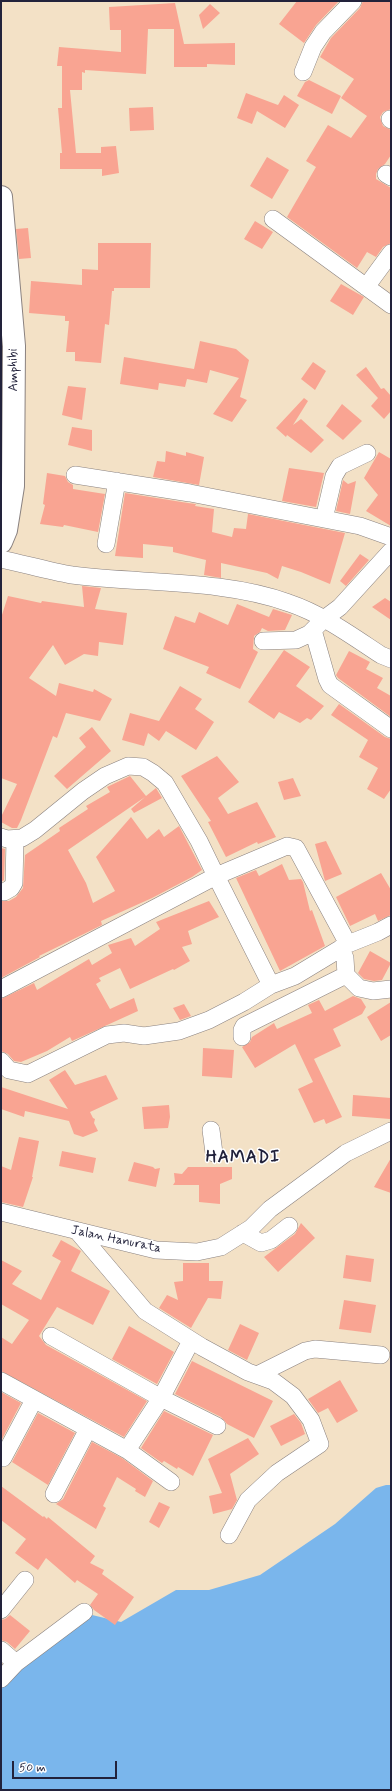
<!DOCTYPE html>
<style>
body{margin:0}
#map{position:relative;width:392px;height:1791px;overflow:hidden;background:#f3e1c6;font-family:Mynerve,sans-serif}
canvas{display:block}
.frame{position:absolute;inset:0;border:2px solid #22223b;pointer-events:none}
.scale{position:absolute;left:12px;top:1761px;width:105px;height:18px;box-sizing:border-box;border:2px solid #22223b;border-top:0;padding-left:5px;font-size:12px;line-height:14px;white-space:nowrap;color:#22223b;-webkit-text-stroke:3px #fff;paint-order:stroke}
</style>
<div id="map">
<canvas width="392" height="1791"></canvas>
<div class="frame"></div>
<div class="scale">50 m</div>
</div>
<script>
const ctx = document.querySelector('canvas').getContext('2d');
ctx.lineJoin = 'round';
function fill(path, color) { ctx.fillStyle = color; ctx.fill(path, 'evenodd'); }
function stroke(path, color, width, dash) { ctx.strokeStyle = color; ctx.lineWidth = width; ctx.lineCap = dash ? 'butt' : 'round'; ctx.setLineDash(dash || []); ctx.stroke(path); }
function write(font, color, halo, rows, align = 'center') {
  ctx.font = font + ' Mynerve,sans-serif'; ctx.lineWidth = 3; ctx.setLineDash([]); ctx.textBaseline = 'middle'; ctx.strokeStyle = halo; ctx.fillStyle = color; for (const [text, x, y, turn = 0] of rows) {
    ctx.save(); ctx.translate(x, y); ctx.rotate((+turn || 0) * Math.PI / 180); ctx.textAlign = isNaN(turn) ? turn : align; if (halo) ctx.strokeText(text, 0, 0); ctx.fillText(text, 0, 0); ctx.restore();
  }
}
fill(new Path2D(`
 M386,1485H391V1790H1V1673L88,1614L121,1622L176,1590H209L260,1575L335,1524L376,1488Z`), '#7ab6ec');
fill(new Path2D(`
 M297,1H339L316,25L304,43L279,24Z
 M363,1H391V109L383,112L380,117L383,126L391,130V155L385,164L378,169L376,174V179L391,188V243L383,247L376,257L367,252L357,268L287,217L316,167L306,161L328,125L351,138L367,116L341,98L354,79L320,57L331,38L360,8Z
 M175,3L184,44L235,43V65L207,64V67H174V29H148L146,74L85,70V73L82,72V90H70L76,153H101V147L116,146L119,173L102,176V169H60V153H62L58,108H62V66H57L59,47L121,52V30H110L109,7Z
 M210,4L220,13L203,29L199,15Z
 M309,80L341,96L332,114L297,96L305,82Z
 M246,93L278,105L284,95L299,105L285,128L257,111L252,124L237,118Z
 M153,107L154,130L130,131L129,108Z
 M267,157L289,170L272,199L250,186Z
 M255,221L273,232L262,249L244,239Z
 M28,228L31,258L19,259L16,229Z
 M98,243H151L150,288H114V291H112L109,325L105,324L101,363L75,361V352H66L69,321H65V316L29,313L31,281L82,285V269L98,270Z
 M341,284L364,297L353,315L330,301Z
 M200,341L236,349L249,360L240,397L247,400L232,422L213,414L239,378L210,370L207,383L187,379L185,387L159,383L158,390L120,384L124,357L194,369Z
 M313,362L326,371L315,390L301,379Z
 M366,367L381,389L384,388L391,396V411L384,419L371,406L378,398L356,375Z
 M68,386L86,388L82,420L62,415Z
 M304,398L308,401L293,425L301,419L324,440L311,453L287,435L286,437L276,428Z
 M342,404L362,421L343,440L326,426Z
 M72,427L92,430V451L68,445Z
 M166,451L186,456V452L204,457L199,485L153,477L157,461L165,462Z
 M379,452L391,459V526L366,511L378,495L364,478Z
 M289,468L324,473L316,507L282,501Z
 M47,473L65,476L68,482L73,485V489L105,494L98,532L64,525L63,527L40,524L45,505L43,504Z
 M343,480L348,484L356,481L350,514L336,511Z
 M125,493L188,503L196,504L195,506L214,509L212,532L232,537L234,528L246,529L248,514L345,533L330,584L301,572L282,566L278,579L267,573L221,563V578L204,575L206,560L173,552V547L143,544V558L115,556Z
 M360,554L369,560L346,586L340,581Z
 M82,586L101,588L95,609L127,613L123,645L99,642L98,656L84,654L65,665L53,645L29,678L56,696L59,683L93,692L94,689L112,699L100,721L66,713L57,738L53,736L21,820L17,828H12L1,822V817L17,784L1,778V618L8,596L41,603L42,601L84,607Z
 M385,598L391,602V620L372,607Z
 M237,604L269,617L273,609L292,615L285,630L268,631L262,628L260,632L254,636L253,649L258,652L240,689L206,673L209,667L163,649L175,616L195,623L199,612L228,625Z
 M284,650L310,667L296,686L324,706L311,720L307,718L300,723L279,712L274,719L248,702Z
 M349,651L370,662L366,669L383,678L377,688L391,696V717L338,678L336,675Z
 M180,686L202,699L195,709L214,722L196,750L166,731L159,741L148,733L144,746L122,740L130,713L159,721Z
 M339,704L385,737L391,739V789L384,799L367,789L378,768L359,757L368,740L331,715Z
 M92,727L111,751L67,789L54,776L86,747L79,738Z
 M217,756L239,782L218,798L228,814L257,802L276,837L258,844L257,842L226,857L208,822L211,821L181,776Z
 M130,776L146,796L156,788L162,798L134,813L131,809L145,797L68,850L86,883L93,903L115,891L96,857L131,817L147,839L159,829L164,837L179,826L202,870L192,877L152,898L101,921L102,925L39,956L40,957L1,978V901H9L16,897L23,888L25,855L60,831L59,828L88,809L86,806L110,792L107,787Z
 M293,778L301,796L284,800L278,782Z
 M326,841L342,874L325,881L315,844Z
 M1,848L5,849L4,880L1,882Z
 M282,864L289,880L301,879L303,882L310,911L312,910L325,946L280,971L236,878L256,870L259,876Z
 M381,873L391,890V915L378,921L375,914L350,926L336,897Z
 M209,901L219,917L188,931L192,944L182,947L190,961L174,970L173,969L130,989L120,968L99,978L101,981L96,984L110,1009L134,998L138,1011L72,1041L70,1037L47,1051L21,1062L14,1061L8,1054L1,1051V999L34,983L37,990L89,959L92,965L112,953L108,945L131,938L135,946L160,929L156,922Z
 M370,951L391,963L382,980L374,981L364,979L358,973Z
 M353,996L361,999L366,1007L362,1014L333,1029L341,1046L314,1059L342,1117L326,1124L324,1119L314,1123L298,1089L313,1082L295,1044L255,1068L242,1047L250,1042L252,1037L274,1023L277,1029L312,1013L308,1005L319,1000L325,1011Z
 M391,1002V1035L381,1041L367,1017Z
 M184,1004L191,1016L180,1020L173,1008Z
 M203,1048L234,1050L232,1078L202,1076Z
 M65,1070L75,1085L106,1075L118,1099L90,1112L93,1118L95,1119L94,1123L98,1131L83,1137L74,1134L69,1121L25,1111L24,1117L1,1109V1087L68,1109L49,1080Z
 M353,1095L391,1098L390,1119L352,1116Z
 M169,1105L170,1117L168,1128L144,1129L142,1107Z
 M19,1137L39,1141L32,1177H33L23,1207L1,1202V1166L11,1170Z
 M62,1151L96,1158L93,1173L59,1166Z
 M391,1158V1193L374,1187Z
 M134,1162L153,1167L155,1169L160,1168L156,1187L128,1181Z
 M188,1167H232V1179L220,1184V1204L199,1202V1185H173L175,1182L174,1173L182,1174Z
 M301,1223L315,1238L278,1272L264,1257L295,1234Z
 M61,1240L81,1251L71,1271L110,1291L93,1325L57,1307L39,1336L46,1345L147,1401L124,1437L1,1371V1337L12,1344L29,1320L1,1304V1260L22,1271L12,1284L41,1300L61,1261L52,1256Z
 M346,1255L374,1259L371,1282L343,1278Z
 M183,1263H209V1281H223L221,1299L208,1298L191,1328L159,1308L167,1295L178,1300L174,1282L183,1281Z
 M344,1300L376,1305L371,1333L339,1329Z
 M240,1324L259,1333L247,1360L228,1350Z
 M129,1326L174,1352L157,1384L112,1359Z
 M192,1361L273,1401L254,1438L227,1424L221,1417L175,1394Z
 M340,1380L358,1411L337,1423L328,1408L318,1413L308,1399Z
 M1,1392L21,1403L1,1441Z
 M164,1411L213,1435L193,1476L178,1467L177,1469L164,1461L162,1463L141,1448Z
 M38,1413L75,1433L48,1485L12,1462Z
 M294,1414L301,1423L305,1434L281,1446L270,1426Z
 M248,1438L259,1454L230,1474L237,1500L232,1509L213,1514L209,1496L222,1493L208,1459Z
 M92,1442L122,1458L153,1481L145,1497L135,1491L136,1489L117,1477L103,1506L106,1508L96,1529L56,1504L63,1499Z
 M1,1486L43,1517L44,1516L47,1519L48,1517L95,1556L90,1563L104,1570L102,1574L134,1597L115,1625L94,1610L90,1605L98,1594L77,1580L75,1583L46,1558L38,1570L15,1553L26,1539L1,1520Z
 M159,1502L170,1507L159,1528L149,1522Z
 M10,1615L30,1631L15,1649L7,1642L1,1640V1620L5,1619Z`), '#f9a492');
const minor = new Path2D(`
 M303,72L313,47L323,32L353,1
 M390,119L391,120
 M386,174L391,177
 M273,219L391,305
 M366,287L391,253
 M75,475L190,493L360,526L391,537
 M324,519L334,476L340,466L367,453
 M106,544L117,481
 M1,559C25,564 48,571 72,575C141,584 223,579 289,603C322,614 352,636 381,655L391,659
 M313,630L327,679L330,685L391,729
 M263,641L296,640L309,634L324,619L340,607L391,551
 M1,837L7,839L22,838L35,830L83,791L105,776L128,766L143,767L153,773L165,783L199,841L216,876L1,989
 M4,892L11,888L14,883L15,839
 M346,975L359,988L373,991L391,989
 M271,985L216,876L287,846L296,848L348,944
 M242,1037V1030L244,1026L346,975L345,958L341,948
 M1,1061L9,1070L28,1074L107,1035L124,1033L144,1036L179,1031L209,1020L244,1002L271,985L295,976L348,944L378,932L391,925
 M211,1130L214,1153
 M1,1212L156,1250L197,1252L221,1247L251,1228L270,1209L346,1153L391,1131
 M78,1232L145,1311L202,1347L248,1372L273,1381L293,1396L311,1420L320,1444L277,1473L248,1500L229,1535
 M243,1233L261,1243L271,1240L289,1226
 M51,1336L161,1398L217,1426
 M259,1374L305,1351L315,1349L381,1355
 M1,1381L127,1450L161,1398L191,1341
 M127,1450L171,1482
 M3,1458L34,1400
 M54,1494L88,1429
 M1,1610L25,1580
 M1,1650L16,1663
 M1,1679L16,1663L84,1612`);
const major = new Path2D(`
 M1,197L14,346L13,486L6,530L1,542`);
stroke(minor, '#8a8280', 18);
stroke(major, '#8a8280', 24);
stroke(minor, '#fff', 17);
stroke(major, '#fff', 22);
write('13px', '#22223b', '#fff', [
 ["Amphibi",14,370,-90],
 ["Jalan Hanurata",116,1240,12]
]);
ctx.letterSpacing = '1px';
write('bold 17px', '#22223b', '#fff', [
 ["HAMADI",243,1158]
]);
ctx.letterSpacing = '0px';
</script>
